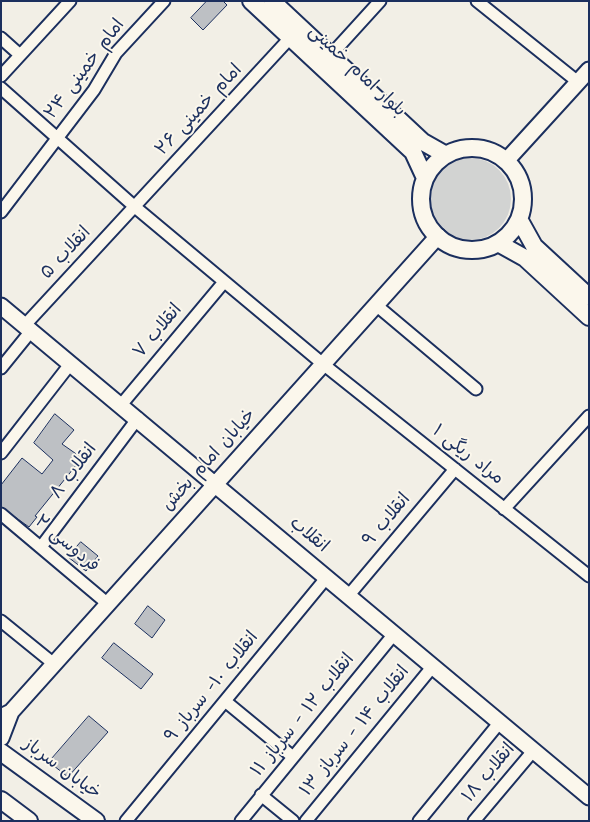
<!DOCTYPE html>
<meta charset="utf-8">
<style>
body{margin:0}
#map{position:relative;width:590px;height:822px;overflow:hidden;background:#f2efe6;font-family:Kalam,sans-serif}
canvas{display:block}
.frame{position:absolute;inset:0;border:2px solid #1b2f5e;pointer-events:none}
</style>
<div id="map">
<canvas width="590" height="822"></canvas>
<div class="frame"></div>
</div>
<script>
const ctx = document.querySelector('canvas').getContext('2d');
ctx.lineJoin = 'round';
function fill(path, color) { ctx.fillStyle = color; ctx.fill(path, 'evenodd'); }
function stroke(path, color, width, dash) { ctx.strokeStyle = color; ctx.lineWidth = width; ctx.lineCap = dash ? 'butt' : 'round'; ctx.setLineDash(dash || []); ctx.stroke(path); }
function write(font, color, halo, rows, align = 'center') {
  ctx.font = font + ' Kalam,"Playpen Sans Arabic",sans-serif'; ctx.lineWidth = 4; ctx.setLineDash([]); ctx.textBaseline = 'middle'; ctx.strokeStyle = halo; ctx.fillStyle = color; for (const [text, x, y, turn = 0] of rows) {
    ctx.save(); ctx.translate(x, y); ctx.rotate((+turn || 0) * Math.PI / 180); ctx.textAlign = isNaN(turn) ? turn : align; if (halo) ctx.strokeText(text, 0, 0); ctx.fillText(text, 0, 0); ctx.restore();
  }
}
fill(new Path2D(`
 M429 199a41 41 0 1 1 82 0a41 41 0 1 1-82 0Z`), '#d2d3d2');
const building = new Path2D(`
 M207,1H223L227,5L203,30L191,18Z
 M55,414L74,430L62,444L82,458L35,516L37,517L29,527L1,507V485L22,458L42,474L53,460L34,443Z
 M81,542L98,556L86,571L68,557Z
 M148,606L165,620L152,638L135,624Z
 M114,643L153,674L141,689L102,658Z
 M89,716L108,732L68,777L49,762Z`);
fill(building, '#bdc0c4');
stroke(building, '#1b2f5e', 1);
const minor = new Path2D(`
 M477,1L578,82
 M1,38L20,55
 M330,56L380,1
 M1,76L70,1
 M1,88L135,207L323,364L589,576
 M1,212L94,90L116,53L164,1
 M376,305L476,389
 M25,325L290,38
 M1,368L31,331
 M121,405L224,282
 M1,453L71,363
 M504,509L589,416
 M1,514L108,604
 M41,547L138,418
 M349,595L455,469
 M1,621L54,664
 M225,701L293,757
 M261,795L293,821
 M126,821L327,577
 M241,821L394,634
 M306,821L433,666
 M419,821L500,722
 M474,821L533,751`);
const tertiary = new Path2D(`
 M506,161L589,70
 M1,306L589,797
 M1,717L11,712L438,236
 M1,738L11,712`);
const secondary = new Path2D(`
 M251,1L413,152L425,178
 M272,1L423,142L446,155
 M421 199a51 51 0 1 1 102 0a51 51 0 1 1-102 0Z
 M519,219L534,246L589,297
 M498,243L525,258L589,317
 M1,752L96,821
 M1,800L29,821`);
stroke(minor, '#1b2f5e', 15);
stroke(tertiary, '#1b2f5e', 19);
stroke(secondary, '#1b2f5e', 20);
stroke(minor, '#fbf7ec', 11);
stroke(tertiary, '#fbf7ec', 15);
stroke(secondary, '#fbf7ec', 16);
write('18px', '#1b2f5e', '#fbf7ec', [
 ["امام خمینی ۲۴",86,70,-53],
 ["بلوار امام خمینی",356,72,43],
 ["امام خمینی ۲۶",200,111,-47],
 ["انقلاب ۵",67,254,-47],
 ["انقلاب ۷",159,332,-50],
 ["مراد ریگی ۱",467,456,38],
 ["خیابان امام بخش",210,461,-48],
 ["انقلاب ۸",75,472,-53],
 ["انقلاب ۹",388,521,-50],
 ["انقلاب",308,536,40],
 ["فردوسی ۲",66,545,40],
 ["انقلاب ۱۰- سرباز ۹",213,688,-51],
 ["انقلاب ۱۲ - سرباز ۱۱",304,716,-51],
 ["انقلاب ۱۴ - سرباز ۱۳",356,732,-51],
 ["خیابان سرباز",61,770,36],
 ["انقلاب ۱۸",490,774,-50]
]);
</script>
